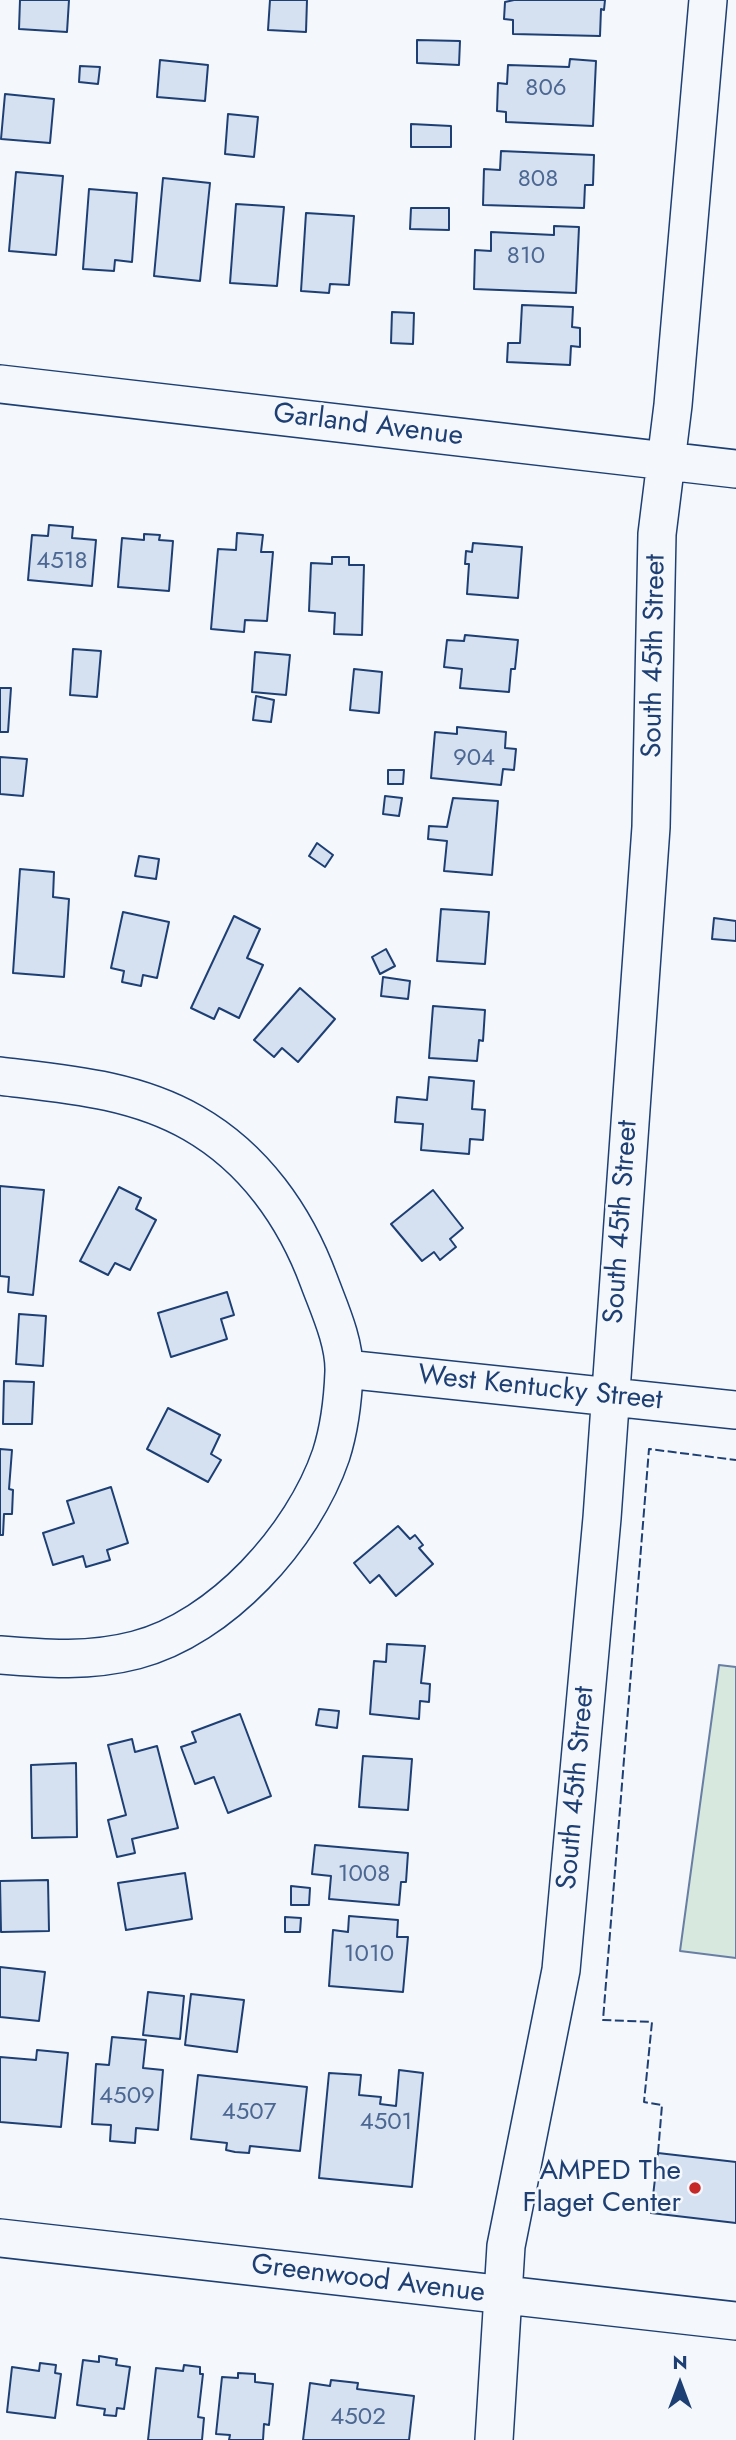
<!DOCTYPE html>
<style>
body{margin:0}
#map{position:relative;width:736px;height:2440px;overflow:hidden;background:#f4f7fb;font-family:Jost,sans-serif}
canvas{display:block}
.north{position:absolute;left:645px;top:2349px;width:70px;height:70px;-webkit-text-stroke:5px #f4f7fb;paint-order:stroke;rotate:0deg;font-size:19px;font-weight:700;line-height:28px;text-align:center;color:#1d3f73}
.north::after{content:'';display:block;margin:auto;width:24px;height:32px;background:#1d3f73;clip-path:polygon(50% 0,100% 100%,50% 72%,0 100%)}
</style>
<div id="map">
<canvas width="736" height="2440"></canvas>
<div class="north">N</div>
</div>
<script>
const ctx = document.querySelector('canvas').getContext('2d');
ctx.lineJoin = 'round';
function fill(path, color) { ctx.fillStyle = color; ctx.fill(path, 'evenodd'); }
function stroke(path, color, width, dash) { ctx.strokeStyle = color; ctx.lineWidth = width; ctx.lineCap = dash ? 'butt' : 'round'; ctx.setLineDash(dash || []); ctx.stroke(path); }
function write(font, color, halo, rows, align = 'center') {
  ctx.font = font + ' Jost,sans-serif'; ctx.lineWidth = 5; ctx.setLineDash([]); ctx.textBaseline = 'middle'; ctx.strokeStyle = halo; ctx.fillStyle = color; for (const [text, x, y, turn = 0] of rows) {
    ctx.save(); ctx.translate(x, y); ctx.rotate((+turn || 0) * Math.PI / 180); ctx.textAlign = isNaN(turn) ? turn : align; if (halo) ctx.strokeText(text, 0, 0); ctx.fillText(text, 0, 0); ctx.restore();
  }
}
const green = new Path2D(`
 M719,1665L736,1667V1958L680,1951Z`);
fill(green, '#d7e8df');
stroke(green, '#687fa3', 2);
const building = new Path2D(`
 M20,0H69L67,32L19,29Z
 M270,0H307L306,32L268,30Z
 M514,0H605L604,10L601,9L600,36L513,34V20L504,19L505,2Z
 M417,40L460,41L459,65L417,63Z
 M570,59L596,61L593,126L506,122V112L497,111L498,83L507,84L508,65L569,67Z
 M160,60L208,65L205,101L157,97Z
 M80,66L100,67L98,84L79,82Z
 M5,94L54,99L50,143L1,139Z
 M228,114L258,117L254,157L225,154Z
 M411,124L451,126V147H411Z
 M501,151L594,155L593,185H585L584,208L483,205L484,169L500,170Z
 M16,172L63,176L56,255L9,251Z
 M163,178L210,183L200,281L154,276Z
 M89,189L137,193L132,262L115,260L114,271L83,269Z
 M236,204L284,207L277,286L230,283Z
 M411,208H449V230L410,229Z
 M306,213L354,216L349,285L330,284L329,293L301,291Z
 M554,226L579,227L576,293L474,289L475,250L491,251V232L554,235Z
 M522,305L573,307L572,327L580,328V347L571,346L570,365L507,362L508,343H520Z
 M392,312L414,313L413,344L391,343Z
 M49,525L73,527L72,538L96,540L92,586L28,580L32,535L48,536Z
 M237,533L263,535L261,552H273L267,621L245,620L244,632L211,629L218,549L236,550Z
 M144,534L160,535L159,540L173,541L169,591L118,587L122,538L144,540Z
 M473,543L522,547L518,598L467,594L469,564H465L466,551L472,552Z
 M332,557H349V565H364L362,635L334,634L335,613L309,611L311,563L332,564Z
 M465,635L518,640L515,669H511L509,692L460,688L462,669L444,667L447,640L464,641Z
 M73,649L101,651L97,697L70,695Z
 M255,652L290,655L286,695L252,692Z
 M354,669L382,672L379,713L350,710Z
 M0,688H11L8,732H0Z
 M256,696L274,700L271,722L253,720Z
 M457,727L506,732L505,748L516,749L514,770L503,769L501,785L431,778L435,732L457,734Z
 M0,757L27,759L23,796L0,794Z
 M388,770H404L403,784H388Z
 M385,796L402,798L399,816L383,814Z
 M453,798L498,801L492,875L444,871L447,841L428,839L429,826L447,827Z
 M317,843L333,855L325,867L309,856Z
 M139,856L159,859L156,879L135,876Z
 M20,869L54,872L53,897L69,899L64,977L13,973Z
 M441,909L489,912L485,964L437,961Z
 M123,912L169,922L157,978L143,975L141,986L122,982L124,971L111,968Z
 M234,916L260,929L247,958L263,965L239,1018L219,1008L214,1019L191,1008Z
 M714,918L736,921V941L712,939Z
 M386,949L395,966L380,974L372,957Z
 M383,977L410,981L408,999L381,996Z
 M300,988L335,1019L298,1062L282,1048L274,1057L254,1040Z
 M433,1006L485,1010L483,1041L479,1040L477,1061L429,1058Z
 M429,1077L474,1081L472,1109L485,1110L483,1140L470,1139L469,1154L421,1150L423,1124L395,1122L397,1097L427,1100Z
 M0,1186L44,1190L33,1295L8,1292L9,1277L0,1276Z
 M119,1187L141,1198L136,1209L156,1220L130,1270L115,1263L108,1275L80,1261Z
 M433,1190L463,1228L450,1239L456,1247L446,1255L440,1260L434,1252L422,1261L391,1224Z
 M227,1292L234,1315L221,1319L227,1339L171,1357L158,1313Z
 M19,1314L46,1316L43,1366L16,1364Z
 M4,1381L34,1382L32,1424H3Z
 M168,1408L220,1435L211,1454L221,1460L208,1482L147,1449Z
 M0,1449L12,1450L9,1489L13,1490L12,1514H4L3,1535H0Z
 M111,1487L128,1543L107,1550L110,1560L86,1567L83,1556L53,1565L43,1533L74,1523L67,1501Z
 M398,1526L410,1539L415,1535L423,1545L419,1548L433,1564L396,1596L379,1575L370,1583L354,1563Z
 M387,1644L425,1646L421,1683L430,1684L429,1702L420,1701L419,1719L370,1714L374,1661L386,1662Z
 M319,1709L339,1711L337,1728L316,1725Z
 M240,1714L271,1796L228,1813L214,1777L195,1784L181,1747L196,1742L192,1732Z
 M132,1739L135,1752L157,1746L178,1828L132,1839L135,1853L117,1857L108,1820L126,1815L108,1745Z
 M363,1756L412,1759L408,1810L359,1807Z
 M76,1763L77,1837L32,1838L31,1765Z
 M315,1845L408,1853L406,1882H401L399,1905L329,1899L331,1876L312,1874Z
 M185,1873L192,1919L126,1930L118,1883Z
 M48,1880L49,1931L1,1932L0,1881Z
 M291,1886L310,1888L309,1905H291Z
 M349,1916L398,1920L397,1937H408L403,1992L329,1986L333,1930L348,1932Z
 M285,1917L301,1918L300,1932H285Z
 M0,1967L45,1972L39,2021L0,2017Z
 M148,1992L184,1996L180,2039L143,2035Z
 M191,1994L244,2000L237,2052L185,2045Z
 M112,2037L146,2040L143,2068L163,2070L158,2130L136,2128L135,2143L110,2141L111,2125L92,2124L96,2064L109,2065Z
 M37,2050L68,2053L61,2127L0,2122V2057L36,2060Z
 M399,2070L423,2073L412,2187L319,2178L329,2073L361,2075L359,2095L381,2097L380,2104L396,2106Z
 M198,2075L307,2087L300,2151L250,2146L249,2153L235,2152L226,2150L227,2143L191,2139Z
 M658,2153L736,2162V2223L651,2213Z
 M99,2356L117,2359L116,2365L130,2367L124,2409L117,2408L116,2416L104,2415L105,2409L77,2405L83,2360L99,2362Z
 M40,2363L56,2365L55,2373L61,2374L55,2418L7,2412L12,2367L39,2371Z
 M184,2365L200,2367V2374H203L198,2417L204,2418L202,2440H148L156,2368L183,2371Z
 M238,2373L255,2374V2382L273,2384L269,2425L264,2424L263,2440H229L230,2435L216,2434L222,2377L238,2378Z
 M331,2380L358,2383L357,2389L414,2396L409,2440H303L310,2383L330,2386Z`);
fill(building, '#d5e0f0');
stroke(building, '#1d3f73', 2);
const street = new Path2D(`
 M0,384L736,469
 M0,1076C66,1084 134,1089 193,1123C254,1158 295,1216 319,1281C329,1308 345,1342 344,1372C343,1398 339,1430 331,1455C303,1537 221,1628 136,1650C90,1662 47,1659 0,1655
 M345,1369L736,1410
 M0,2238L736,2321
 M494,2440L506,2246L561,1970L602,1518L651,827L657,534L673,405L708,0`);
stroke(street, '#1d3f73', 40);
stroke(street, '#f4f7fb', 37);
stroke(new Path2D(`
 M658,2153L662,2105L644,2102L652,2022L603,2020L649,1449L736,1460`), '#1d3f73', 2, [9, 3.5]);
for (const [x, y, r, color] of [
 [695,2188,7,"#c62828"]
]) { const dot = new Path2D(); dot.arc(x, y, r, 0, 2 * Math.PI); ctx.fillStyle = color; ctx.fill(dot); stroke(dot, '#f4f7fb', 2.5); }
write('24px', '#4b6792', null, [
 ["806",546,89],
 ["808",538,180],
 ["810",526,257],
 ["4518",62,562],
 ["904",474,759],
 ["1008",364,1875],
 ["1010",369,1955],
 ["4509",127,2097],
 ["4507",249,2113],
 ["4501",386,2123],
 ["4502",358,2418]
]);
write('28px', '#1d3f73', '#f4f7fb', [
 ["Garland Avenue",368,426,7],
 ["South 45th Street",655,656,-89],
 ["South 45th Street",622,1222,-86],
 ["West Kentucky Street",540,1389,6],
 ["South 45th Street",577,1788,-85],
 ["Greenwood Avenue",368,2280,7]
]);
write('28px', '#1d3f73', '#f4f7fb', [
 ["AMPED The",681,2172],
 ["Flaget Center",681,2204]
], 'right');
</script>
